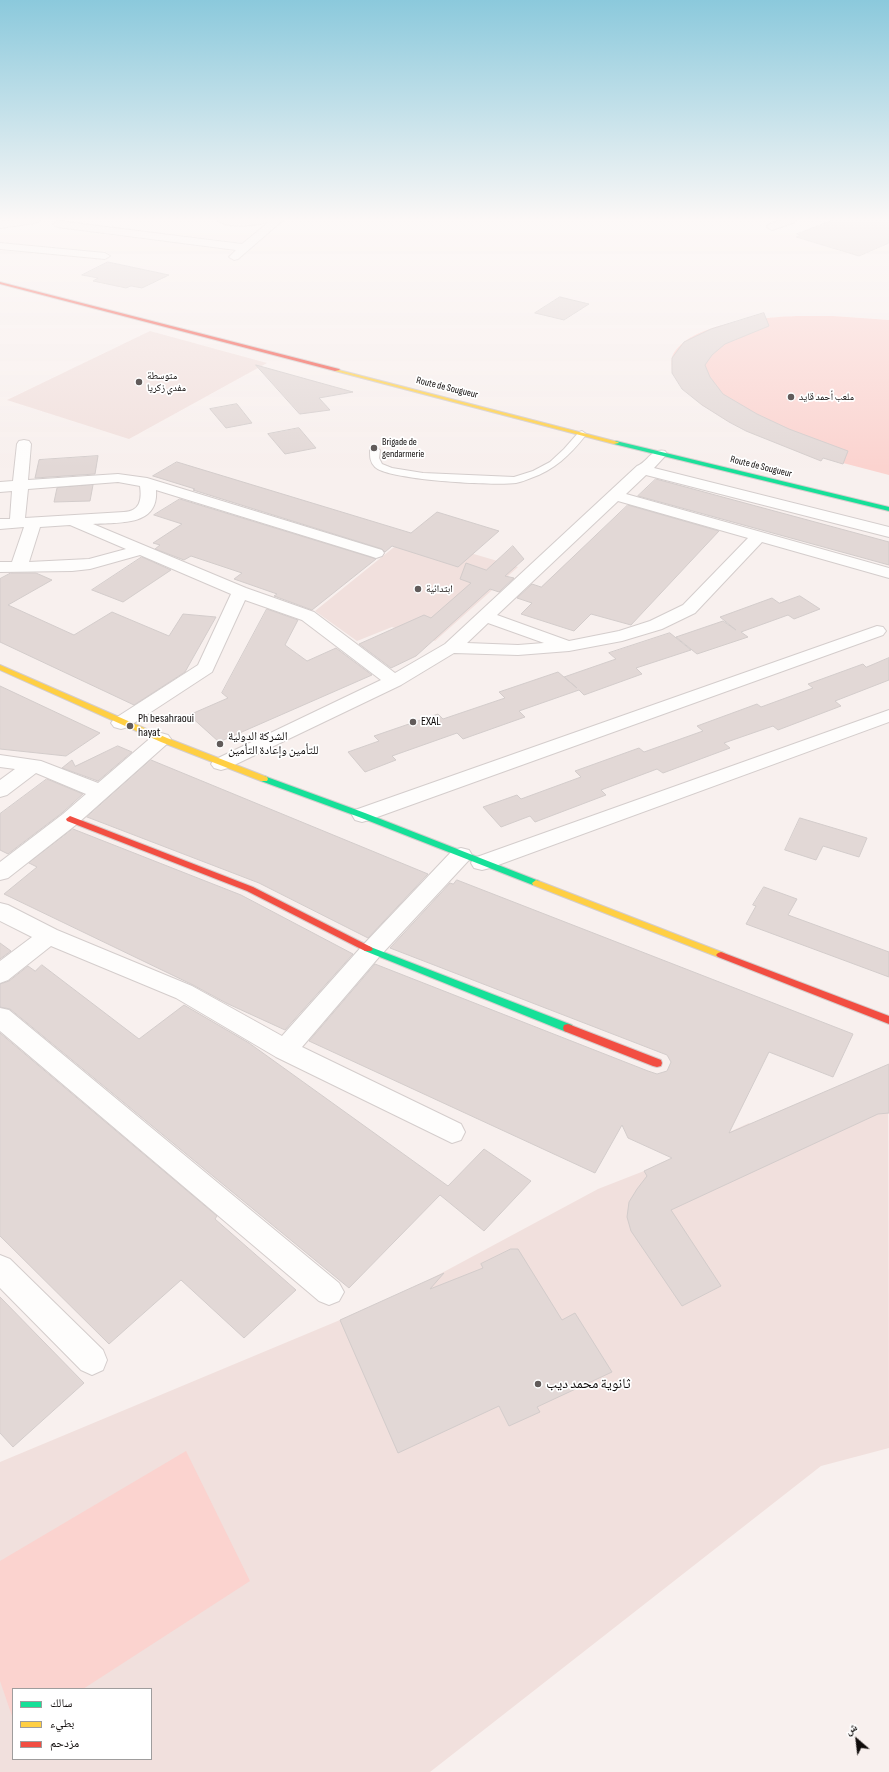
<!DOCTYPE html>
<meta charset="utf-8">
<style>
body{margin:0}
#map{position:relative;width:889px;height:1772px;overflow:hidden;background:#f8f0ee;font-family:"Sofia Sans Condensed","Noto Naskh Arabic",sans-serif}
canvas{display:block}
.legend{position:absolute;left:12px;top:1688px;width:140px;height:72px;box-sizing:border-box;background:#fff;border:1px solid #9f9d9d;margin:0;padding:5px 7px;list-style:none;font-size:12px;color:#0f0b0a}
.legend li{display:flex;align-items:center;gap:8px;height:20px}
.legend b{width:20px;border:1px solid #9f9d9d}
.north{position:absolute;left:837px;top:1720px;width:40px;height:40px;-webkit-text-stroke:3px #fff;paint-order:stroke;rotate:332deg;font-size:11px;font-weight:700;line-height:16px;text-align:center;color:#0f0b0a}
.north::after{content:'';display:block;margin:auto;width:14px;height:18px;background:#0f0b0a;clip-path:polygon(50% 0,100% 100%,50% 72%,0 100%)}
</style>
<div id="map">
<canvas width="889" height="1772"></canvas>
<ul class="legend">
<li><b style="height:5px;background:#16e098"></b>سالك</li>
<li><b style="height:5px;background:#ffcf43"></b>بطيء</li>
<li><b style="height:5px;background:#f24e42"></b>مزدحم</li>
</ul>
<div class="north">ش</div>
</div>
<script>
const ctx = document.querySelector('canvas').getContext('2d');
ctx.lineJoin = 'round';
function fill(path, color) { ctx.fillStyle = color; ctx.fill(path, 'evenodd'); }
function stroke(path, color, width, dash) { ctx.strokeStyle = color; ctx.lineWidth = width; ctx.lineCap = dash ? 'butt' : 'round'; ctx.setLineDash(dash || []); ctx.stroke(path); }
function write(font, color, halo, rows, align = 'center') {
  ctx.font = font + ' "Sofia Sans Condensed","Noto Naskh Arabic",sans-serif'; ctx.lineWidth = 3.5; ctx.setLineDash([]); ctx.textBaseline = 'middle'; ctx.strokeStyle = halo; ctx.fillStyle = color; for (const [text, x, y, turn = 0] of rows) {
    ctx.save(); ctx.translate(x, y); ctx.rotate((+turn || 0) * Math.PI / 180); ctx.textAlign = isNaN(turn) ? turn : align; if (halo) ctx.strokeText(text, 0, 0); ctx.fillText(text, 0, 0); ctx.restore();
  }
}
fill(new Path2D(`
 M150,331L267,363L129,439L7,400Z
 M409,535L518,567L435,641L392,627L357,641L315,611Z
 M888,1065L889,1448L821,1466L430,1772H0V1462L340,1320L425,1282L598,1189L644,1171L749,1123L755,1129L765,1125L761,1119ZM13,1689H151V1759H13Z`), '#f1e0dd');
fill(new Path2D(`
 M799,316H833L889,320V475L797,451L729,422L702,405L672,373C672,368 671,361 672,357C687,322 766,317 799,316Z
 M186,1451L250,1581L83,1689H13V1719L0,1681V1561Z`), '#fbd3cf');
const building = new Path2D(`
 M834,220H889V243L859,256L796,237L801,235L797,234Z
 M108,262L169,275L142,288L131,286L126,288L93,281L98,278L82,275Z
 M560,297L589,304L564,320L535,313Z
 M764,313L769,326L725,344L712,355L705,365L710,377L723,394L757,414L789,429L848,451L843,464L823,458L821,461L746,431L729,422L702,405L682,389L672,373V358L684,342L711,329Z
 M256,365L353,392L319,398L330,410L300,414Z
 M237,404L252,423L226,428L210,409Z
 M299,428L316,448L285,454L268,434Z
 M98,456L95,474L35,478L39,460Z
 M177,462L411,533L437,512L499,531L458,567L392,546L385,552L382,549L193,490L195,489L153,476Z
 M656,479L889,542V565L638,496Z
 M93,485L90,501L54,502L57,488Z
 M180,499L370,557L376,559L312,610L274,596L277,594L234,579L242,573L191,556L184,560L155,549L160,545L153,543L182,524L154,515Z
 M628,505L719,531L631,625L591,614L574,631L521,614L532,603L517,598L532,584L541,587Z
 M513,546L524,559L505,576L514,578L499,592L490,589L416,656L391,668L359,644L424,615L431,618L471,583L460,579L466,563L486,570Z
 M142,557L171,570L123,602L92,590Z
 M11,573H36L52,580L8,605L74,635L112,612L169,636L183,614L216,617L185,672L134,705L0,642V579Z
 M800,596L820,609L794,619L788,615L741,632L748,637L697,654L676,637L723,621L736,630L720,617L772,598L779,603Z
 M267,609L298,620L285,645L307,661L336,648L372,675L219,742L189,715L228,698L222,693Z
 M670,633L691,650L636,668L642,674L584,695L579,690L519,711L525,717L463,739L457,733L392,756L396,760L365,772L348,752L379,741L374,736L438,714L443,719L505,698L499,692L558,672L577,688L564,677L616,659L609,653Z
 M889,658V680L835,701L841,706L778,730L773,726L724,743L730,748L663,773L657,769L601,790L606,795L535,822L530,816L501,827L483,807L517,795L521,799L581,777L575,771L639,748L644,752L703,731L697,726L757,704L761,707L813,688L808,684L863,664L866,667Z
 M0,686L100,733L66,756L0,749Z
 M118,746L132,752L98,781L62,768L72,760L75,766Z
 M151,760L428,874L368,938L259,883L87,817Z
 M47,779L83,794L62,813L8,854L0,850V814Z
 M800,818L867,838L859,857L823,846L816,860L785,850Z
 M73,829L241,895L353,954L285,1030L226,1003L193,985L4,894L37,867L29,863Z
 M457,880L853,1034L833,1077L769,1052L729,1133L889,1064V1113L878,1114L671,1210L721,1286L682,1306L631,1231L627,1217L629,1202L637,1189L647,1176L644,1171L672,1158L628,1138L622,1125L595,1173L309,1041L375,964L648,1071L657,1074L667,1071L671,1062L667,1055L390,948L450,883L453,884Z
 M764,887L797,899L788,915L889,952V977L746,924L756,906L753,905Z
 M0,943L11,951L0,959Z
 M42,965L139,1039L184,1005L249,1043L448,1186L484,1149L531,1181L484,1231L440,1195L349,1288L10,1009L0,1007V984L9,981L28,966L35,971Z
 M0,1033L217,1216L215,1219L296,1290L244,1338L181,1280L109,1344L0,1236Z
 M511,1249H518L562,1320L575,1313L612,1372L537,1407L540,1412L509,1426L499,1406L398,1453L340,1320L444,1273L430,1289L483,1268L481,1264Z
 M0,1297L84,1383L13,1447L0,1433Z`);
fill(building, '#e2d8d6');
stroke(building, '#d3cccb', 1);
const lane = new Path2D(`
 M582,431L586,434L585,436C570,455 554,470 531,478C526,480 521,482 516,483C495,486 388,480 375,467C370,462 370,457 370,450L375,447L380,450L379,458L382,464L392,468L423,473L514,477L533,471L550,462L564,449L579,432Z`);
const street = new Path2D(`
 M15,220H40L35,223L0,228V222Z
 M218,220H283L238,259L234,260L229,257L236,250L58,227L53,224L58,221L242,244L269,222C258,225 226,229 218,220Z
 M782,220H796L795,222L772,230L767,227L768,225Z
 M0,243L105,253L110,256L105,259L0,249Z
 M24,440L29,441L31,444L28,480L118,474L147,478L382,550L384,553L382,556L376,558L370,556L156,490C159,527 118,522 93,524L246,588L314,612L395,673L445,644L637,466C648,462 651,448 665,451L667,454L654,468L889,527V537L646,475L626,494L889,568V578L762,542L695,613L662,629L622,641L569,651L518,655L454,653L401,685L228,768L221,770L214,768L211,764L214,760L381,680L302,620L245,600L212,672L128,727L121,729L114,727L111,723L114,719L198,665L231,594L140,555L90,569L72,571L0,572V562H12L24,527L0,529V519H10L12,491L0,492V482L13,481L17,444L19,441ZM118,482L140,486C142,500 140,511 124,512L25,518L28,489ZM618,501L748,538L683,605L650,621L619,631L569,641L497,615ZM70,525L126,549L89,559L29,562L40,527ZM488,623L544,643L518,645L467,643Z
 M877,626L883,627L886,631L883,635L369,820L362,822L355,820L352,815L355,810Z
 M889,710V722L490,868L482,870L474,868L471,863L474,858Z
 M161,733L168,735L171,739L168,743L77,824L8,878L0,880V862L63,814L86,794L36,773L7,795L0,797V780L15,769L0,767V755L41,761L98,783L154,735Z
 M461,848L469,850L472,855L469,860L379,957L302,1047L461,1124L465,1132L461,1140L452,1143L276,1057L176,998L51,946L8,980L0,983V961L32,937L0,921V903L8,905L57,930L192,986L282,1036L363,945L453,850Z
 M0,1008L9,1010L339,1283L344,1292L339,1301L329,1305L319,1301L0,1031Z
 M0,1255L10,1259L103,1350L107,1360L103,1370L92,1375L81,1370L0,1288Z`);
const fast = new Path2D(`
 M616,441L889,507V511L614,444V442Z
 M264,776L365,813L539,881L540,883L539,885H533L359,817L261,781L260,779Z
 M368,946L572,1025L573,1028L572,1031L568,1032L564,1031L365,951L363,949L365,947Z`);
const slow = new Path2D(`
 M335,369L618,442L619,443L614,444L335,371Z
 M0,665L167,738L267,777L268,779L267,781H261L161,742L0,670Z
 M536,880L724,953L726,955L724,957H718L533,885L532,883Z`);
const jam = new Path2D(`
 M0,282L339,369L340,370L335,371L0,284Z
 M70,816L253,887L371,947L373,949L371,951H365L247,891L67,821L66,819Z
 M721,952L889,1016V1024L718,957L716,955L718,953Z
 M568,1024L661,1060L662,1063L661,1066L657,1067L653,1066L564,1031L563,1028L564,1025Z`);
stroke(lane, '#d4cdcc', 2);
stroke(street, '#d4cdcc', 2);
stroke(fast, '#d4cdcc', 2);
stroke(slow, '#d4cdcc', 2);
stroke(jam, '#d4cdcc', 2);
fill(lane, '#fefdfc');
fill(street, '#fefdfc');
fill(fast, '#16e098');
fill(slow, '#ffcf43');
fill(jam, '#f24e42');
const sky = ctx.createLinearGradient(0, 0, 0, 468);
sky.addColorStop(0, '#8bc9dc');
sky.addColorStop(0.47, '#fcf8f7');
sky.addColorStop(1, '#fcf8f700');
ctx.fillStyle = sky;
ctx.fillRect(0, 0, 889, 468);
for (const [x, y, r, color] of [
 [139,382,4,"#615b5a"],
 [791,397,4,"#615b5a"],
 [374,448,4,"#615b5a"],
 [418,589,4,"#615b5a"],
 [413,722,4,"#615b5a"],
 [130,726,4,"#615b5a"],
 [220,744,4,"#615b5a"],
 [538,1384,4,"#615b5a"]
]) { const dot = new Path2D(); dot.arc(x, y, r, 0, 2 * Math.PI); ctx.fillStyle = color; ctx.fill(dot); stroke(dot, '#fff', 1.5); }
write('10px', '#0f0b0a', '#fff', [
 ["متوسطة",147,376],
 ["مفدي زكريا",147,388],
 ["ملعب أحمد قايد",799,397],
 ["Brigade de",382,442],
 ["gendarmerie",382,454],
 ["ابتدائية",426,589]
], 'left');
write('10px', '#0f0b0a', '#fff', [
 ["Route de Sougueur",447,388,14],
 ["Route de Sougueur",761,467,14]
]);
write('12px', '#0f0b0a', '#fff', [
 ["Ph besahraoui",138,719],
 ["hayat",138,733],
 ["EXAL",421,722],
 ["الشركة الدولية",228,737],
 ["للتأمين وإعادة التأمين",228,751]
], 'left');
write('14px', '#0f0b0a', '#fff', [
 ["ثانوية محمد ديب",546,1384]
], 'left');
</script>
